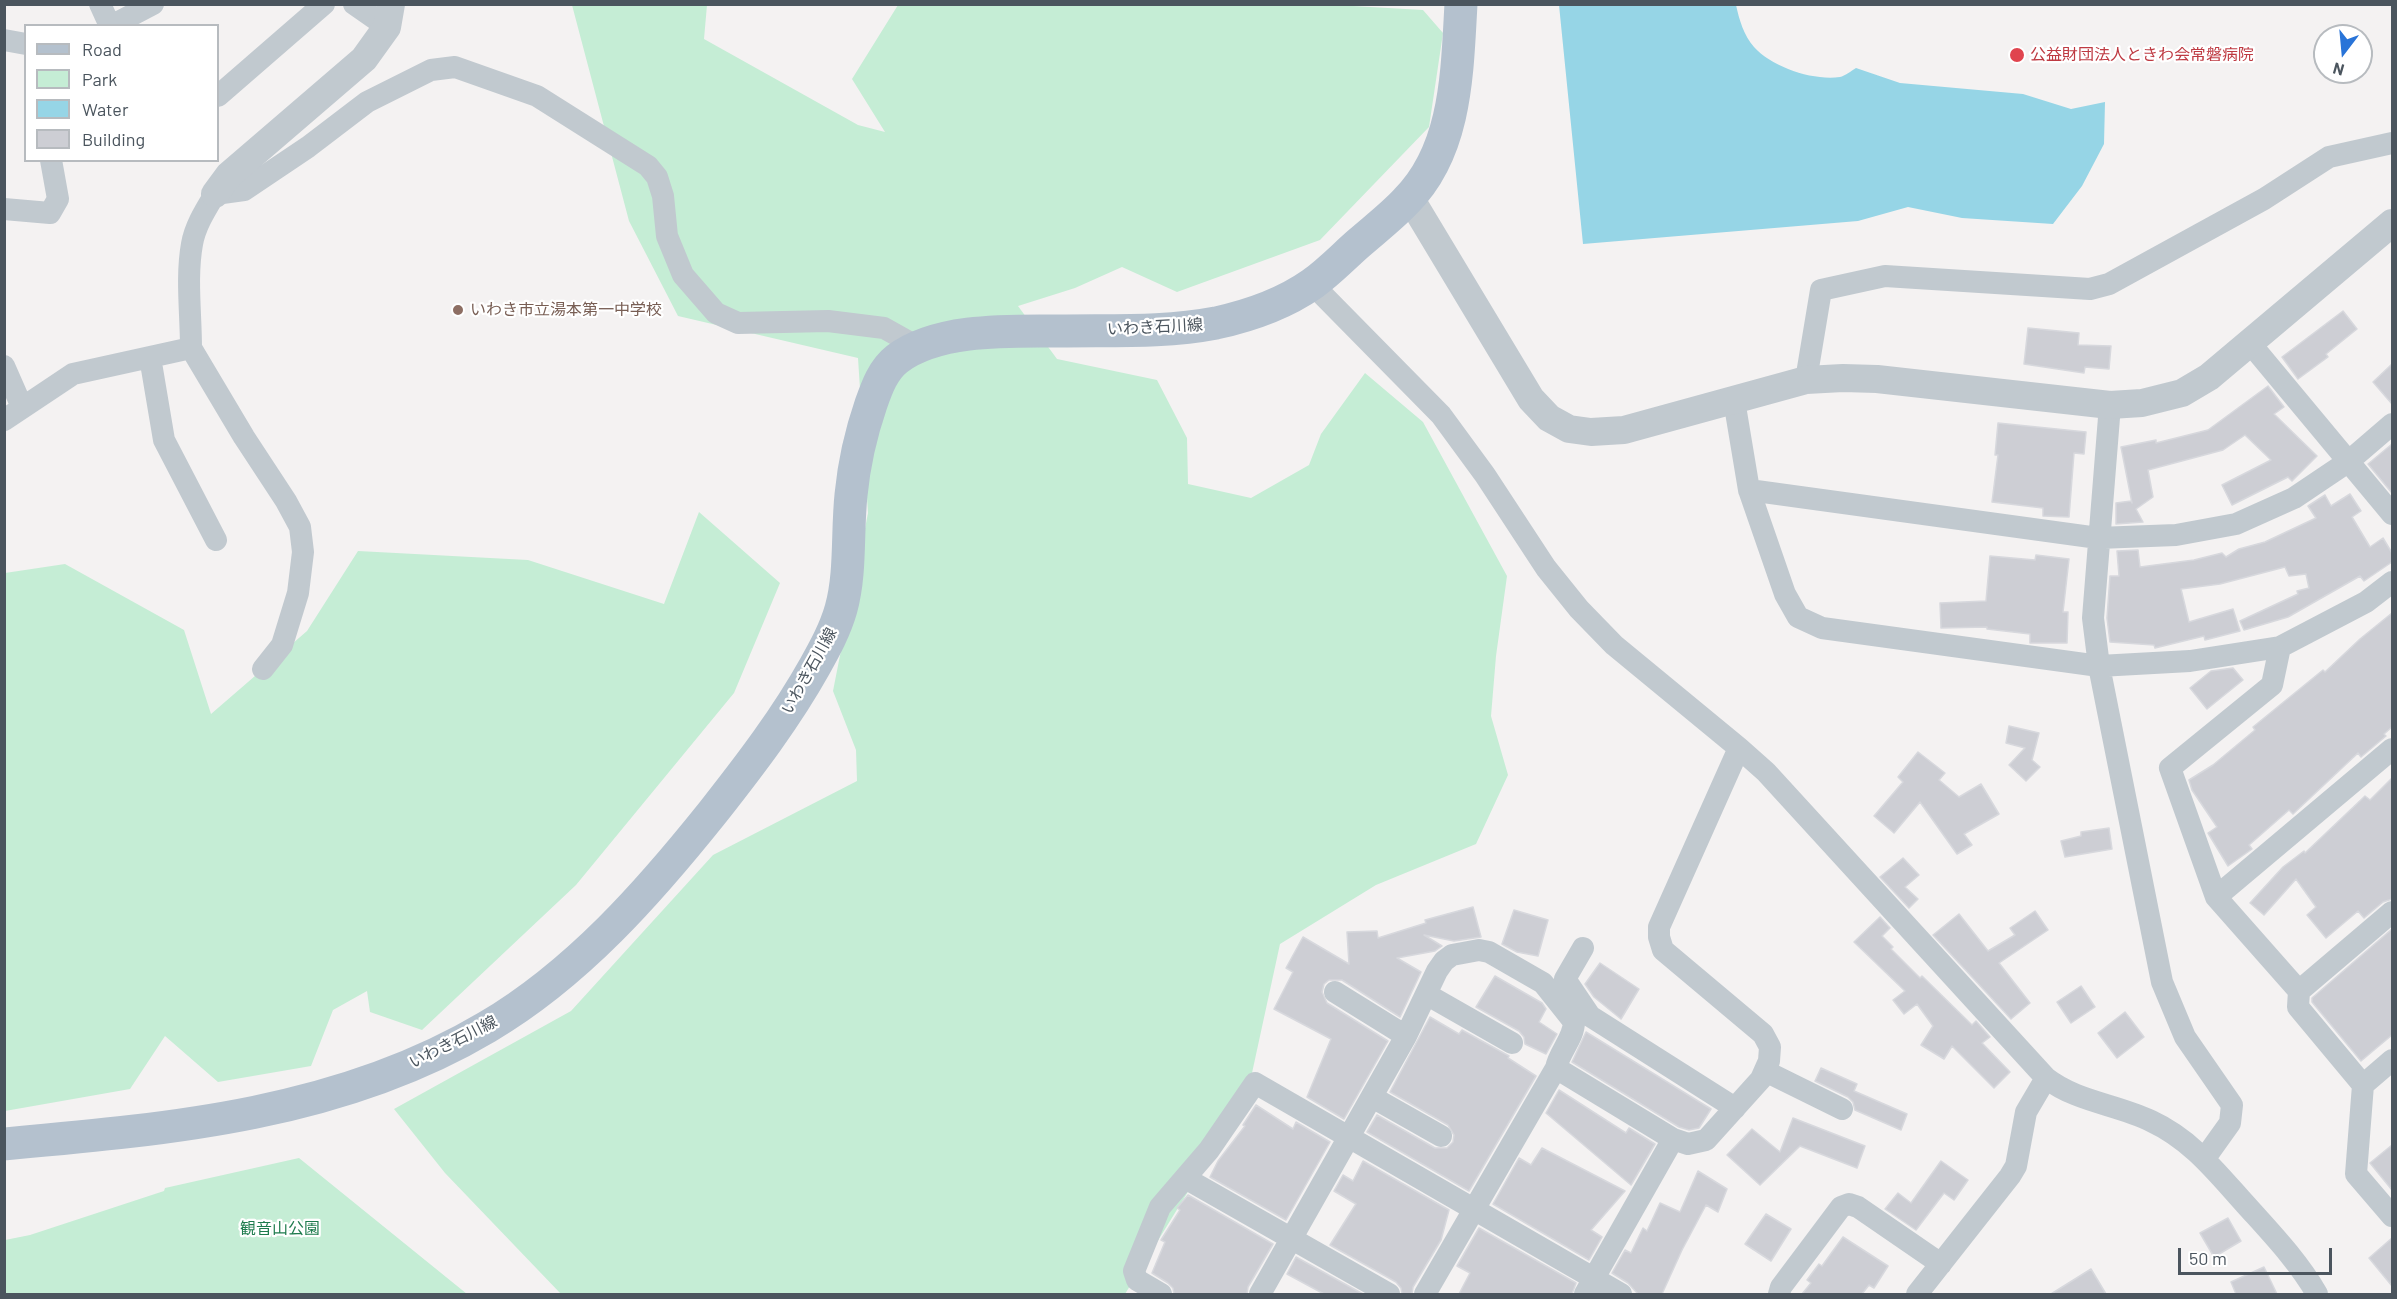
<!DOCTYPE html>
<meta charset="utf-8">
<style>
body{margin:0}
#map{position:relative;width:2397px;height:1299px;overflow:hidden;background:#f4f2f2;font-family:Barlow,sans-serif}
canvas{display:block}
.frame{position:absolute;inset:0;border:6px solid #4b555e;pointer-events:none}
.legend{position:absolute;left:24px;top:24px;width:195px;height:138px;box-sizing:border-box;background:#fff;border:2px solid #b7bbbf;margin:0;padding:8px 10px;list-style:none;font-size:18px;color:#4b555e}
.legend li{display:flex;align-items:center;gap:12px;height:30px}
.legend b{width:30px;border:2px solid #b7bbbf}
.north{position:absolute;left:2313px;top:24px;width:60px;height:60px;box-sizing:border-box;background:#fff;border:2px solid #b7bbbf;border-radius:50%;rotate:196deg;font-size:16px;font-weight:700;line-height:24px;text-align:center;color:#4b555e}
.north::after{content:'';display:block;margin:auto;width:21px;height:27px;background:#2974d8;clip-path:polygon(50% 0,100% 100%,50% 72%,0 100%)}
.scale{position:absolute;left:2178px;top:1248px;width:154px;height:27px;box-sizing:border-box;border:3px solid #4b555e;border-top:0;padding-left:8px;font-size:18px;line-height:21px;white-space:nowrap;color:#4b555e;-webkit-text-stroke:4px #fff;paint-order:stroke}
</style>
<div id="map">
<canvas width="2397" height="1299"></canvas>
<div class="frame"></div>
<ul class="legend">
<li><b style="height:8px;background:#b4c1ce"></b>Road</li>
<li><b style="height:16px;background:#c5edd5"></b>Park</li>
<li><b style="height:16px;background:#96d5e6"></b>Water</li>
<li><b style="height:16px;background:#cdced4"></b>Building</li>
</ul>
<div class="north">N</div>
<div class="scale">50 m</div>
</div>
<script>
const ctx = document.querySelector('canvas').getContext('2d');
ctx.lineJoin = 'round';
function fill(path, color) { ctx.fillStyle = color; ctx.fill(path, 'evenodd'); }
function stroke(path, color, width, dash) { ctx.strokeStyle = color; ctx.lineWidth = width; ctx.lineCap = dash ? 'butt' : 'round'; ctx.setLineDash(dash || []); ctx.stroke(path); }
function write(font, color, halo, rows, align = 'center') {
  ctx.font = font + ' Barlow,"Noto Sans JP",sans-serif'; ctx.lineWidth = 4.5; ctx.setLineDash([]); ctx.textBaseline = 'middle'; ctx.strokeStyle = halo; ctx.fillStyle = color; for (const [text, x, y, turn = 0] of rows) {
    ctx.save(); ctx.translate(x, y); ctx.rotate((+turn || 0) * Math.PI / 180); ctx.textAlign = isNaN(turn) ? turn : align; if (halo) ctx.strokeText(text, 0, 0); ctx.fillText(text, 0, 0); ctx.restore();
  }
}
fill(new Path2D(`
 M1318,4L1423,10L1443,33L1429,127L1320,240L1177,292L1122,267L1075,288L1018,306L1057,359L1157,380L1187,438L1188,484L1251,498L1309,465L1321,434L1365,373L1423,422L1507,576L1496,656L1491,716L1508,775L1476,844L1376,885L1280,944L1247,1096L1125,1294H561L445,1173L394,1109L571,1011L713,855L857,781L856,750L833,691L868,513L858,358L678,316L629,221L572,5H707L704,39L858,125L885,132L852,79L898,5Z
 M699,512L780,583L734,693L576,885L422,1030L370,1012L367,991L333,1010L311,1066L218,1082L165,1036L130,1089L5,1111V573L65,564L184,630L211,714L307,631L358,551L528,560L664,604Z
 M299,1158L467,1294H5V1240L30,1235L164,1191L165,1188Z`), '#c5edd5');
fill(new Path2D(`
 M1559,5H1736C1739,19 1744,36 1754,47C1772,67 1813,81 1840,77C1845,76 1851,71 1856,68L1900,83L2023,94L2071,109L2105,102L2104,144L2082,186L2053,224L1962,218L1908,207L1858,221L1583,244Z`), '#96d5e6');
const building = new Path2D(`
 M2343,311L2357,329L2326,354L2328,357L2298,379L2282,357Z
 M2028,328L2079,333L2078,345L2111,346L2109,369L2085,367L2084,373L2024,364Z
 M2392,364V404L2373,382Z
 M2268,386L2284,407L2274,414L2317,456L2292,481L2288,477L2232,505L2222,485L2271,460L2245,435L2223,450L2148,470L2153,497L2136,509L2143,522L2116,524V503L2131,501L2132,503L2121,447L2156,440V443L2208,430Z
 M1998,423L2086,432L2084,454L2074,453L2069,517L2043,516V508L1992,502L1998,455H1995Z
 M2392,444V493L2368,464Z
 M2350,494L2361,511L2352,517L2370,547L2383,538L2392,553V562L2364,581L2360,576L2288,617L2244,630L2240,621L2298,594L2297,591L2309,588L2306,574L2289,576L2285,567L2220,584L2181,589L2189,622L2233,609L2240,631L2205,640L2204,636L2155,648L2154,645L2110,642L2107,618L2110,576H2119L2117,551L2138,550L2140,567L2194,560L2222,553L2226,557L2239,549L2265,542L2316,518L2308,506L2325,495L2331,506Z
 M2036,555L2069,559L2063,612H2068L2067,643H2030V634L1987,629V627L1941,628L1940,603L1986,601L1990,556L2035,560Z
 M2392,613V727L2384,734L2386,736L2361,757L2358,753L2293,814L2289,810L2249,845L2252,849L2228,866L2208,833L2217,827L2192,790L2189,780L2213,765L2255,730L2253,727L2323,670L2325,672L2360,639Z
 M2233,668L2243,680L2207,709L2190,688L2211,671Z
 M2009,726L2039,733L2032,760L2040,767L2026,781L2009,765L2025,748L2006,743Z
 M1918,752L1945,773L1939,780L1959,797L1981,784L1999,814L1964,834L1972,845L1957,854L1920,802L1894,833L1874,816L1903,782L1898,777Z
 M2392,778V899L2383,902L2364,918L2358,911L2326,938L2307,915L2316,907L2296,879L2264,915L2250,903L2283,867L2304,851L2305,853L2365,796L2370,800Z
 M2109,828L2112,849L2065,857L2061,841L2081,836V832Z
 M1903,858L1919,875L1905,887L1918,899L1909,908L1880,877Z
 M1473,907L1481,937L1454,941L1424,935L1442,946L1435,951L1397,958L1421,972L1400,1017L1342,980H1329L1324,984L1322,992L1327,1003L1388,1041L1344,1119L1307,1097L1331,1039L1274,1009L1293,972L1286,968L1303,937L1349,964L1347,932L1377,931L1378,938L1426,923L1425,920Z
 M1514,910L1548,920L1538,956L1517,952L1502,944Z
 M2035,911L2048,930L1999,963L2030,1003L2011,1019L1933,935L1959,914L1988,951L2015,935L2010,928Z
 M1880,917L1890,928L1882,936L1893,947L1891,949L1920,978L1922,976L1972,1025L1976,1021L1990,1037L1982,1043L2010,1072L1994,1088L1952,1046L1944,1059L1921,1045L1933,1026L1917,1004L1904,1014L1893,1000L1905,991L1854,942Z
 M2392,929V1035L2361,1061L2312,1002V998Z
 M1600,963L1639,989L1621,1019L1594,997L1585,984Z
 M1495,976L1542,1003L1546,1009L1539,1022L1557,1034L1546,1054L1525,1044L1524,1037L1519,1031L1476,1007Z
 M2081,986L2095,1007L2071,1023L2057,1002Z
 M2125,1012L2144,1037L2117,1058L2098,1033Z
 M1430,1017L1459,1034L1462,1030L1509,1056L1508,1058L1536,1076L1469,1191L1367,1132L1377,1115L1435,1148H1447L1453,1142L1454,1135L1448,1125L1390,1092Z
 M1586,1032L1711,1109L1699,1128L1689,1130L1679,1127L1572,1062Z
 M1821,1068L1857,1084L1854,1091L1907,1114L1901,1130L1855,1110L1853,1102L1848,1097L1815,1081Z
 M1559,1090L1626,1133L1629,1128L1655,1144L1631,1185L1546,1113Z
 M1256,1105L1293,1129L1296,1122L1330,1142L1286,1220L1210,1177L1218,1161L1245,1126L1243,1125Z
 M1793,1118L1865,1146L1857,1168L1800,1146L1760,1185L1727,1155L1752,1129L1780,1152Z
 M2392,1145V1190L2370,1163Z
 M1542,1148L1625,1191L1591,1230L1602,1237L1589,1260L1493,1204L1519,1158L1531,1165Z
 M1363,1161L1449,1210L1441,1240L1413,1287L1412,1294H1402L1401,1288L1396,1282L1330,1245L1356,1204L1334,1191L1343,1175L1353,1181Z
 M1941,1161L1968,1180L1954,1200L1944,1193L1916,1230L1885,1209L1898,1193L1911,1203Z
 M1698,1171L1727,1189L1718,1212L1706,1205L1682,1250L1662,1294H1638L1628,1283L1612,1273L1625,1250L1631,1253L1643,1228L1647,1231L1660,1203L1680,1212Z
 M1188,1195L1273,1244L1248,1287L1247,1294H1174L1173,1288L1168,1283L1152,1273L1165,1242L1161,1240L1180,1210L1177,1208Z
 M1766,1214L1791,1229L1771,1261L1745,1244Z
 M2228,1218L2241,1241L2214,1257L2200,1233Z
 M1479,1228L1576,1283L1572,1294H1459L1470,1273L1457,1266Z
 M1843,1237L1888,1266L1874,1288L1869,1285L1862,1294H1802L1811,1283L1807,1280L1819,1264L1822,1266Z
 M2392,1238V1286L2369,1258Z
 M1296,1257L1363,1294H1324L1287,1274Z
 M2264,1267L2277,1294H2236L2231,1282Z
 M2091,1269L2106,1294H2051Z`);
fill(building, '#cdced4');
stroke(building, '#d7d8dd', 1.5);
stroke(new Path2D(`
 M100,4L110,26
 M354,4L387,27
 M111,26L153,4
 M4,40L26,44
 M218,96L324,4
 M4,209L50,213L58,199L51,160
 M1312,284L1441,415L1485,475L1546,568L1579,609L1614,645L1739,748L1766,772L2046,1078C2077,1102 2116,1104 2151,1121C2192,1140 2217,1173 2246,1205C2272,1234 2298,1261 2317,1294
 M2249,342L2392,514
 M191,348L244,437L286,501L300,527L303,552L298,593L282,645L263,669
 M150,357L164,440L216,540
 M4,366L22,407
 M1806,380L1821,290L1885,276L2090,289L2109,284L2264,199L2329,157L2392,143
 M1734,400L1749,490L1785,594L1798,617L1822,628L2099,666L2190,661L2280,647L2366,602L2392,582
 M2110,405L2093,618L2099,666L2162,982L2185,1037L2232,1105L2230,1123L2205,1158
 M4,420L73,374L191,348C191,314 186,277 192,244C195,226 206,209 215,194L244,190L308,147L367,102L431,70L455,67L537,96L648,166L657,177L663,196L667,236L683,275L716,313L738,323L828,321L884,328L918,347
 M1749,490L2098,538L2176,535L2236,524L2294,498L2349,461L2392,424
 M2280,647L2272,685L2170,768L2216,897L2299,991L2298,1007L2363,1085L2356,1174L2392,1216
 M2216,897L2392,749
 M1583,948L1565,979L1590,1016L1735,1108
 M2299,991L2392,912
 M1335,992L1406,1036
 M1426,994L1512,1043
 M1556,1068L1673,1139L1688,1144L1706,1140L1761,1079L1769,1061L1770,1047L1763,1034L1663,950L1659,937V927L1739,748
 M1765,1071L1842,1109
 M2363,1085L2392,1060
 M1372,1097L1441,1136
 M1185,1178L1389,1294
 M1161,1294L1137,1280L1134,1271L1160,1207L1209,1150L1255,1083L1621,1294
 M1260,1294L1406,1036L1437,971L1444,961L1452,955L1479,950L1489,952L1543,983L1574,1022C1574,1038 1559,1052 1556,1068L1425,1294
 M1585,1294L1673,1139
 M1779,1294L1781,1287L1841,1207L1849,1204L1858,1207L1941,1264
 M1917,1294L2010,1176L2016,1166L2026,1112L2046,1078`), '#c1c9cf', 22);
stroke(new Path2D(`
 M215,194L229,175L364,59L387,27L391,4
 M1410,198L1531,399L1549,418L1569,429L1591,432L1624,430L1806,380L1843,378L1877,379L2110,405L2142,403L2182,393L2209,377L2392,223`), '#c1c9cf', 28);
stroke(new Path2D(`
 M4,1144C171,1129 341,1114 487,1027C577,974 649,892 713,812C750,765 786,718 815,666C825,648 835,630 841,609C851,573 847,533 851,495C854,464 861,433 871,404C877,387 883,370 897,359C938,328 1010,331 1059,331C1111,330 1164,333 1216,323C1248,316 1285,303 1312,284C1329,272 1344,256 1359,243C1375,229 1392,216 1406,201C1457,150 1457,72 1461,4`), '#b4c1ce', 33);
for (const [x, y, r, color] of [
 [2017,55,8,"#e0444e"],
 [458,310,6,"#8d6e63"]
]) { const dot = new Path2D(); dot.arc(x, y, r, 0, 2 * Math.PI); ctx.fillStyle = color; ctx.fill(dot); stroke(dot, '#fff', 2); }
write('16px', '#be3a42', '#fff', [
 ["公益財団法人ときわ会常磐病院",2030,55]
], 'left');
write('16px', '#785e54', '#fff', [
 ["いわき市立湯本第一中学校",470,310]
], 'left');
write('16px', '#4b555e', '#fff', [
 ["いわき石川線",1155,327,-3],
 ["いわき石川線",809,671,-61],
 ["いわき石川線",453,1042,-27]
]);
write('16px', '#1f7c4e', '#fff', [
 ["観音山公園",280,1229]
]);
</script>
